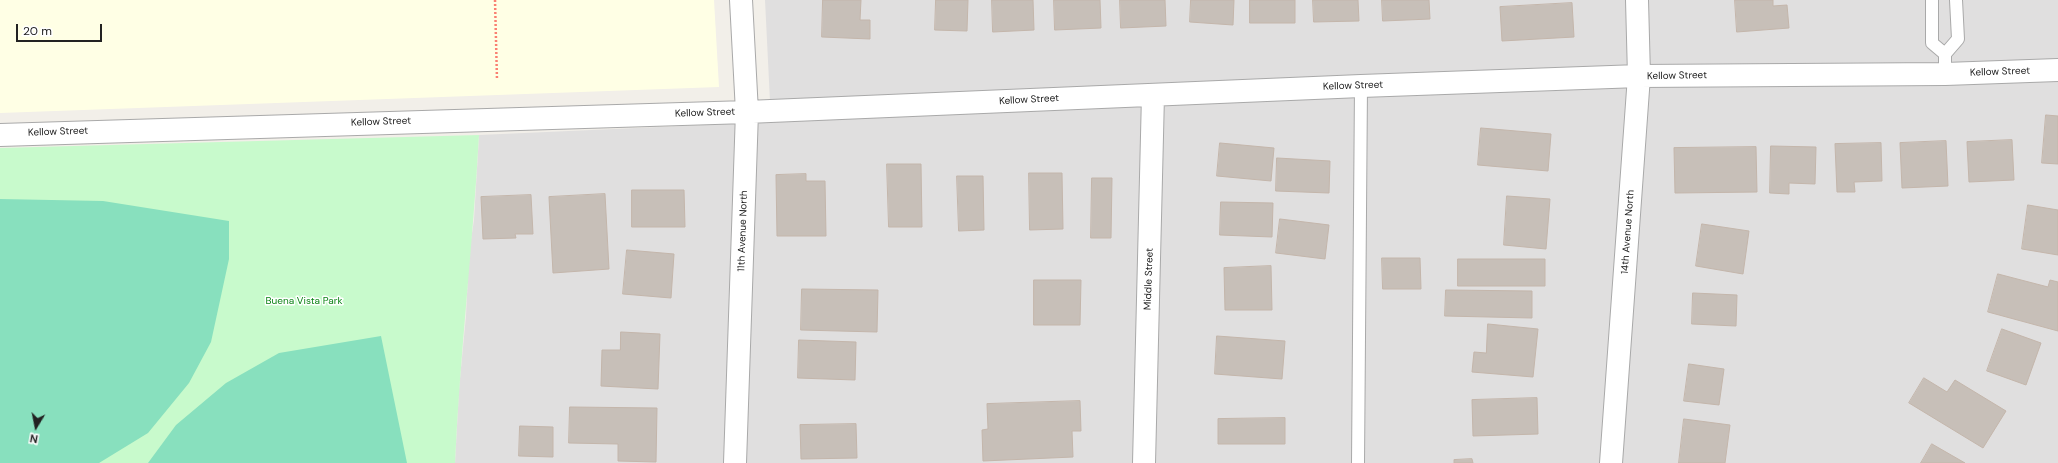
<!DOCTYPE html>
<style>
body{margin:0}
#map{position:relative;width:2058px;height:463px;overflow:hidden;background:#f2efe9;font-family:"DM Sans",sans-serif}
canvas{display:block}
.north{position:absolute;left:16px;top:407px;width:40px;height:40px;-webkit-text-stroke:3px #fff;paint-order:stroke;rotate:190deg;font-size:11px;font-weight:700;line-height:16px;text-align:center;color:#222}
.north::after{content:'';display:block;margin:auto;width:14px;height:18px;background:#222;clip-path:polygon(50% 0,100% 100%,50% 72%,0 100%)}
.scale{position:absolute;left:16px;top:24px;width:86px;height:18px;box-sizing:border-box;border:2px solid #222;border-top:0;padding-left:5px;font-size:12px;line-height:14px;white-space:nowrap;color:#222;-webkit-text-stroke:3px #fff;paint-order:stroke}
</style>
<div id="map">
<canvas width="2058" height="463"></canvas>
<div class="north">N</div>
<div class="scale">20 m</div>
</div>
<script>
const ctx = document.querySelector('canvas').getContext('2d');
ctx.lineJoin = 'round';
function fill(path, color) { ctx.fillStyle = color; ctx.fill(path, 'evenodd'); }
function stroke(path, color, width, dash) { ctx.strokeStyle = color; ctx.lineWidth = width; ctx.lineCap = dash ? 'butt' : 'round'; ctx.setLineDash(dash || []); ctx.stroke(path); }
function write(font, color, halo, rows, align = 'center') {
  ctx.font = font + ' "DM Sans",sans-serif'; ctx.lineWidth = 3; ctx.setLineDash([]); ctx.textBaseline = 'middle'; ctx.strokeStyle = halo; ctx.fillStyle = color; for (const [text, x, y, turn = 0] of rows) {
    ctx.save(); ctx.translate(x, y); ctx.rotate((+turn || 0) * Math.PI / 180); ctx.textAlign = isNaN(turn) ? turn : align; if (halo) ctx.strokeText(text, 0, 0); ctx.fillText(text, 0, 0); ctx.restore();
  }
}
fill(new Path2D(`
 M765,0H2058V463H455L459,389L466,316L469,253L474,220L479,135L771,122Z`), '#e0dfdf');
fill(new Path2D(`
 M0,0H714L719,87L0,113Z`), '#ffffe5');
fill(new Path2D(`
 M479,135C473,244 460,353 455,463H0V148Z`), '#c8facc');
fill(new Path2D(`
 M0,199L103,201L229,221V259L211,342L189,383L148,433L99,463H0Z
 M381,336L407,463H148L176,425L226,383L279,353Z`), '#88e0be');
const building = new Path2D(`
 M823,0H861L860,20H870V39L822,37Z
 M936,0H968L967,31L935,30Z
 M992,0H1033L1034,30L993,32Z
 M1054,0H1100L1101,28L1055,30Z
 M1120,0H1165L1166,26L1121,28Z
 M1191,0H1234L1233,25L1190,22Z
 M1250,0H1295V23H1250Z
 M1313,0H1358L1359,21L1314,22Z
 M1382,0H1429L1430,19L1383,21Z
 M1735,0H1773V6L1787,5L1789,28L1737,32Z
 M1572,3L1574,37L1502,41L1500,7Z
 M2046,115L2058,116V164L2042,163Z
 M1481,128L1551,134L1548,171L1478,165Z
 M2012,140L2014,180L1969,182L1967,142Z
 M1946,141L1948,186L1902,188L1900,143Z
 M1220,143L1274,148L1271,181L1217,176Z
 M1881,143L1882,181L1854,182L1855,192H1837L1835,144Z
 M1771,146L1816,147L1815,184L1789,183V194L1770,193Z
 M1756,147L1757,192L1675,193L1674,148Z
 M1277,158L1330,161L1329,193L1276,191Z
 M887,164H921L922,227H889Z
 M1029,173H1062L1063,229L1030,230Z
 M806,174V181H825L826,236H777L776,175Z
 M957,176H983L984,230L959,231Z
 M1092,178H1112L1111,238H1091Z
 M632,190H684L685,227H632Z
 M605,194L609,269L553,273L549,197Z
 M531,195L533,234H515L516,238L483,239L481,197Z
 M1507,196L1550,199L1546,249L1504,245Z
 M1221,202L1273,203L1272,237L1220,235Z
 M2028,205L2058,210V255L2022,249Z
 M1280,219L1329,225L1325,259L1276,253Z
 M1702,224L1749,231L1743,274L1696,266Z
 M627,250L674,254L671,298L623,294Z
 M1382,258H1420L1421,289H1383Z
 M1458,259H1545V286H1458Z
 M1271,266L1272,310H1225L1224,268Z
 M1998,274L2048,287L2050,280L2058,282V331L1988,312Z
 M1034,280H1081L1080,325H1034Z
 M802,289L878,290L877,332L801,330Z
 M1446,290L1532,291V318L1445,316Z
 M1693,293L1737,295L1736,326L1692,324Z
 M1488,324L1538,329L1533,377L1472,372L1474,352L1486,353Z
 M2002,329L2041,343L2026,385L1987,371Z
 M621,332L660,334L658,389L601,386L602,350H620Z
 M1217,336L1285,341L1282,379L1215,374Z
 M799,340L856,342L855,380L798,378Z
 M1689,364L1724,369L1719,405L1684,401Z
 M1924,378L1947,392L1955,380L2006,411L1983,448L1909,403Z
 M1537,398L1538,434L1473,436L1472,400Z
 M1080,401L1081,431H1072L1073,457L983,461L982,430L988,429L987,404Z
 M570,407L657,408L656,462L618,461V444L569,443Z
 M1285,418V444H1218V419Z
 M1684,419L1730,425L1725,463H1679Z
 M856,424L857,458L801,459L800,425Z
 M520,426L553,427V457L519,456Z
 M1932,444L1965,463H1921Z
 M1472,459L1473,463H1454V460Z`);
fill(building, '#c7bfb8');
stroke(building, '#c4b6ab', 1);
const service = new Path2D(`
 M1932,0V43L1945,54
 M1945,74V54L1958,39L1956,0
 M1358,463L1361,86`);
const minor = new Path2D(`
 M0,135L747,112L1361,86L1639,76L1945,74L2058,70
 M735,463L747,112L741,0
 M1144,463L1153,95
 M1611,463L1639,76L1637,0`);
stroke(service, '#a9a9a9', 14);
stroke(minor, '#a9a9a9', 24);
stroke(new Path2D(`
 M495,0L497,80`), '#fa8072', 2.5, [2, 2]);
stroke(service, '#fff', 12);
stroke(minor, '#fff', 22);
write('10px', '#222', '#fff', [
 ["Kellow Street",2000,72,-2],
 ["Kellow Street",1677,76,-1],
 ["Kellow Street",1353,86,-2],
 ["Kellow Street",1029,100,-3],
 ["Kellow Street",705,113,-2],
 ["Kellow Street",381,122,-2],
 ["Kellow Street",58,132,-2],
 ["11th Avenue North",743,231,-88],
 ["14th Avenue North",1628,232,-86],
 ["Middle Street",1149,279,-88]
]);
write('10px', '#0c8416', '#fff', [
 ["Buena Vista Park",304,301]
]);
</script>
